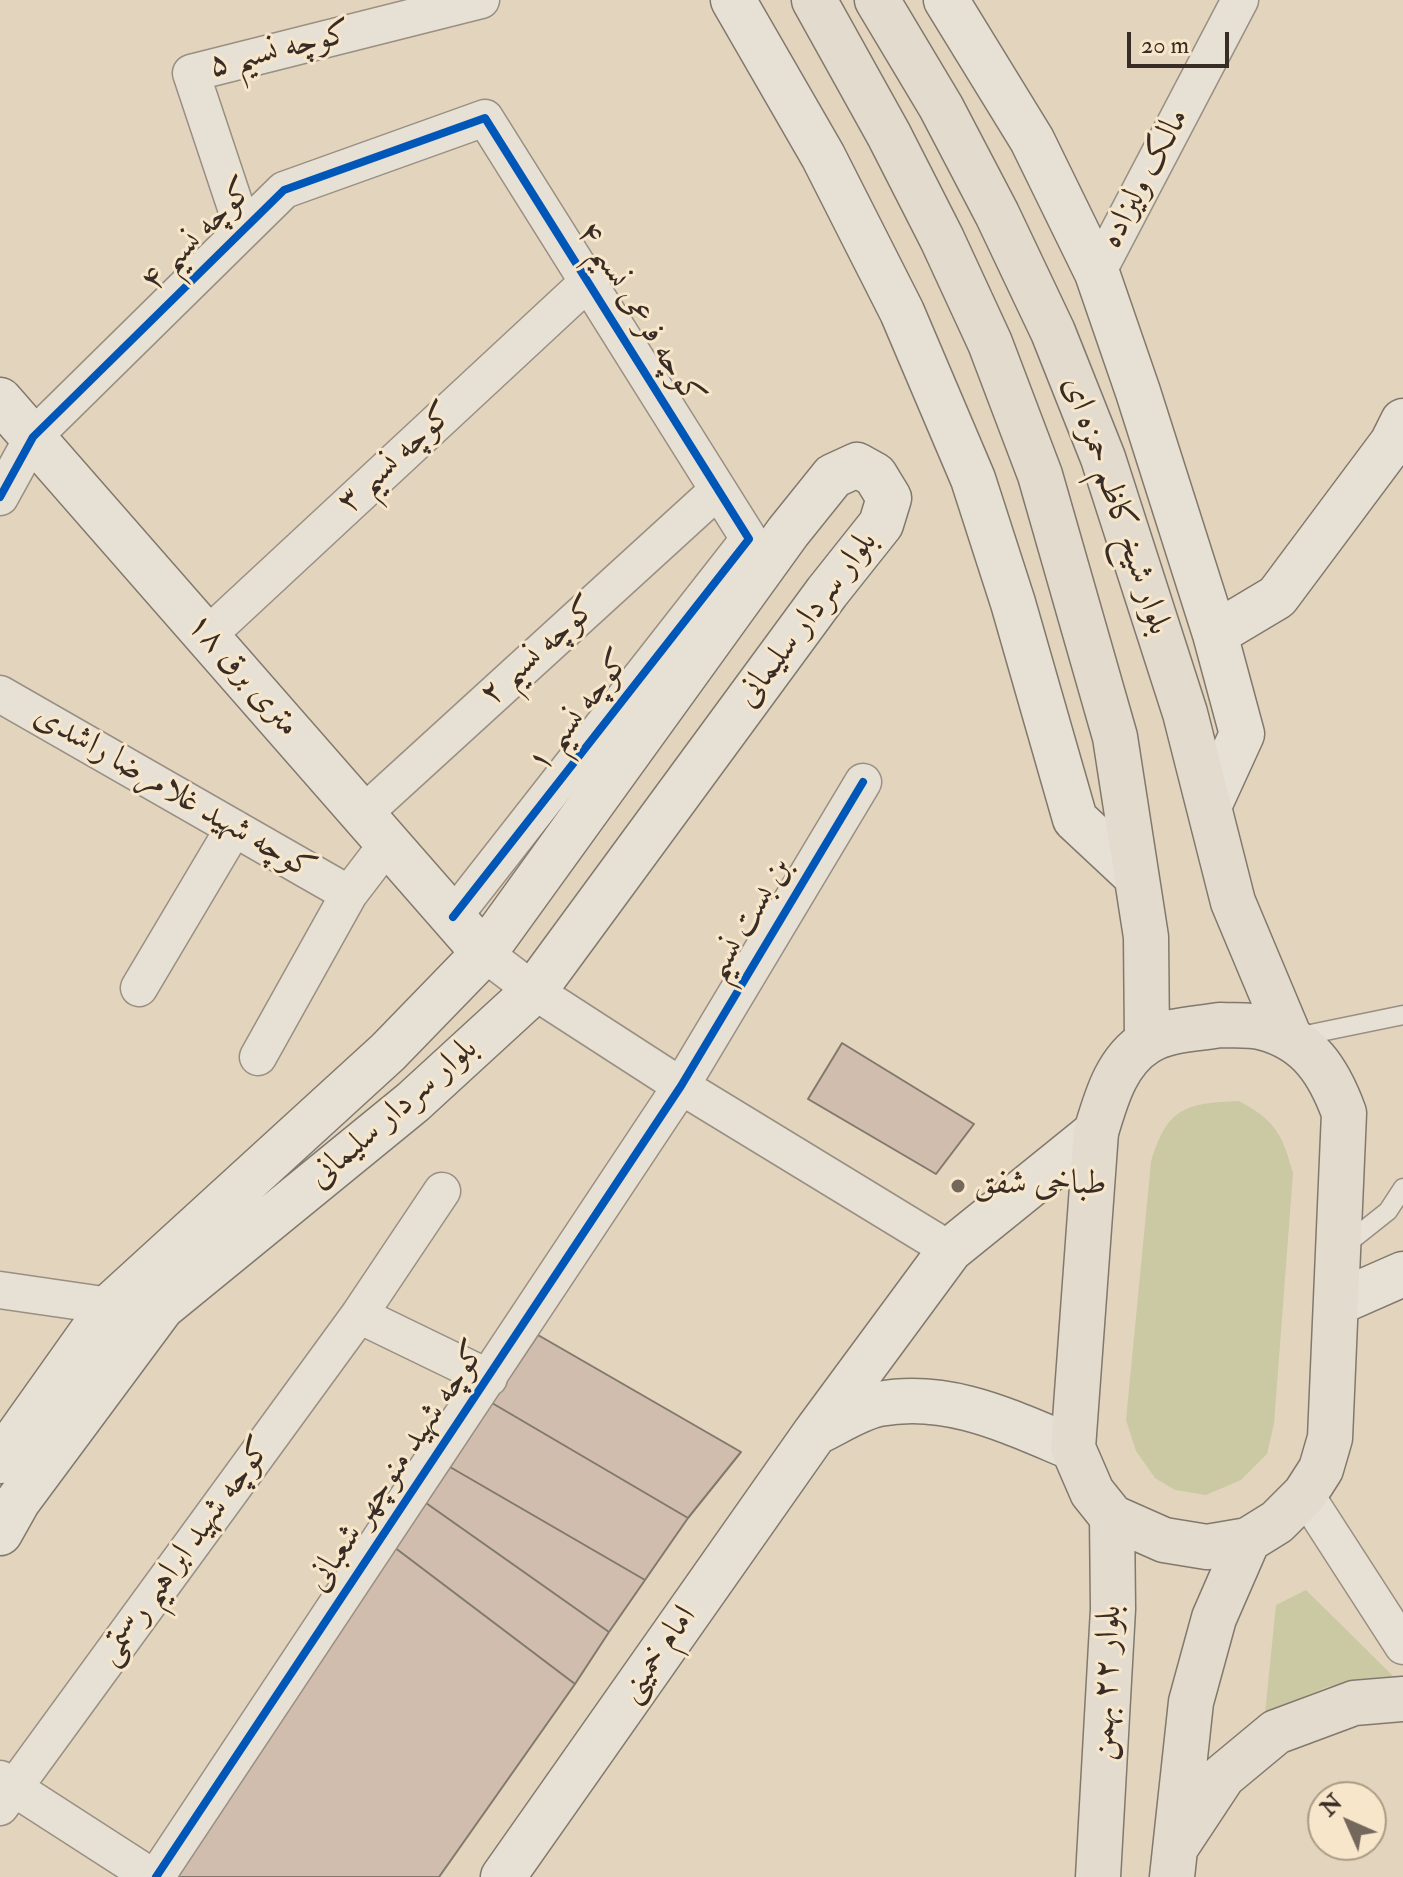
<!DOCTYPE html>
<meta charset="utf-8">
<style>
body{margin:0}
#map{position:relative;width:1403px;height:1877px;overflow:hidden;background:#e3d4bd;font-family:"IM FELL Double Pica",serif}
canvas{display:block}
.north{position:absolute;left:1307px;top:1781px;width:80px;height:80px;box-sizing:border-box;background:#f7e6ca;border:2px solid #ab9c88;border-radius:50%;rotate:315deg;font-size:22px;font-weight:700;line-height:32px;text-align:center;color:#382d26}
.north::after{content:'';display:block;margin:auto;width:28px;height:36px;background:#74675b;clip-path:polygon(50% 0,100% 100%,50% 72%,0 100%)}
.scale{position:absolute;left:1127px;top:32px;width:102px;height:36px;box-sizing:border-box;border:4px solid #382d26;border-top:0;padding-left:10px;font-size:24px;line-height:28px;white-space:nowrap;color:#382d26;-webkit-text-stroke:6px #f7e6ca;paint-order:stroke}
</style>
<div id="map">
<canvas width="1403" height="1877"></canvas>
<div class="north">N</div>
<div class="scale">20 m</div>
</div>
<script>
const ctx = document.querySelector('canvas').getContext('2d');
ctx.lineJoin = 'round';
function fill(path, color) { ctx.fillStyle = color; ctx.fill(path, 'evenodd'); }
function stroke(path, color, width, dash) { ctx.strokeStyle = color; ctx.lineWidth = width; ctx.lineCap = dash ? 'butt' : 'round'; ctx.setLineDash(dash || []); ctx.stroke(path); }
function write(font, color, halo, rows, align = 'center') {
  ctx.font = font + ' "IM FELL Double Pica",Amiri,serif'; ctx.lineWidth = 6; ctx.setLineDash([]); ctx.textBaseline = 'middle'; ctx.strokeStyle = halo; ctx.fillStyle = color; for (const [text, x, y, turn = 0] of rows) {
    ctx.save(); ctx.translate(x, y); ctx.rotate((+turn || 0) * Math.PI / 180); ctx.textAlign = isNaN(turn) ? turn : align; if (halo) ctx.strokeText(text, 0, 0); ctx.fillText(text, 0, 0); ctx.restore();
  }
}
fill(new Path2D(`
 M1239,1101C1276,1121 1282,1134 1293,1173L1274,1424L1267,1454L1241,1480L1206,1495L1175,1490L1155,1478L1136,1451L1126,1420L1151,1162C1167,1108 1185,1103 1239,1101Z
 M1306,1590L1394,1677L1327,1687L1265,1713L1276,1605Z`), '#cac9a4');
const building = new Path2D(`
 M842,1043L974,1124L936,1174L808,1099Z
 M538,1335L741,1452L688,1518L492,1403Z
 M492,1403L688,1518L645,1580L450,1467Z
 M450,1467L645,1580L609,1632L426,1503Z
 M426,1503L609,1632L575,1684L394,1547Z
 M394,1547L575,1684L439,1877H176Z`);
fill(building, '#d0bdad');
stroke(building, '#82796d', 2);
const lane = new Path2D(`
 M1296,1037L1403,1015
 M1344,1246L1388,1211L1403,1188`);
const street = new Path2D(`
 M243,229L191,73L481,0
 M1097,273L1240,0
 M0,497L33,437L284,190L485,118L749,539L453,917
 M207,636L588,282
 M0,694L349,894
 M363,814L718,490
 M484,953L534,991L681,1086L950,1250
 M139,988L234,828
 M258,1057L349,894L388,843
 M0,1290L110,1306
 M359,1315L489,1378
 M1305,1494L1403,1646
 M0,1779L152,1877
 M0,1807L359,1315L442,1191
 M156,1877L681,1086L863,782`);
const secondary = new Path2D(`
 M733,0L823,156L902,312L973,479L1013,603L1075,819L1136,876
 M946,0L1032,140L1097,273L1138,392L1215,634L1242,734L1210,804
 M0,400L484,953
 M1215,634L1277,597L1392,443L1403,421
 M1337,1303L1403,1274
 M817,1432C836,1423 859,1408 879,1404C949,1391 1010,1422 1073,1448
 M0,1461L110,1306L388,1052L484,953L788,532L833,476L857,465L875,475L889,498L881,524L827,592L534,991L413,1102L162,1307L18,1501L0,1533
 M503,1877L815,1433L950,1250L1096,1132`);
const primary = new Path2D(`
 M814,0L889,135L942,239L990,343L1040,475L1115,737L1146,937L1147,1041
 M877,0L941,107L997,214L1053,332L1103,458L1185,713L1233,902L1290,1038
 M1220,1025C1234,1026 1251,1024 1264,1028C1309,1040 1329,1072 1344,1113L1330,1438L1321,1469L1305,1494L1277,1522L1248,1540L1207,1547L1164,1540L1112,1517L1092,1492L1073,1448L1096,1132C1106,1099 1116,1061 1147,1042C1167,1029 1197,1029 1220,1025Z
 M1178,1844L1223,1776L1276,1732L1354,1703L1403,1699
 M1098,1877L1113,1609L1112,1517
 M1172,1877L1191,1702L1214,1618L1248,1540`);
stroke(lane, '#998f82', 21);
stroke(street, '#998f82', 39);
stroke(secondary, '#82796d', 47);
stroke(primary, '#82796d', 47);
stroke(lane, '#e7e0d5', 18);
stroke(street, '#e7e0d5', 36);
stroke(secondary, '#e7e0d5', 44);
stroke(primary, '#e3dbce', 44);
stroke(new Path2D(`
 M0,497L33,437L284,190L485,118L749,539L453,917
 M156,1877L681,1086L863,782`), '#0057b8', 8);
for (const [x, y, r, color] of [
 [958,1186,8,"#74675b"]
]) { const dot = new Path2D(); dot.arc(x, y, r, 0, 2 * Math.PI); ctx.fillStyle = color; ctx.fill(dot); stroke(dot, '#f7e6ca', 3); }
write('34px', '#382d26', '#f7e6ca', [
 ["کوچه نسیم ۵",280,51,-14],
 ["مالک ولیزاده",1146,179,-62],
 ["کوچه نسیم ۴",199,236,-45],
 ["کوچه فرعی نسیم ۴",639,315,58],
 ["کوچه نسیم ۳",397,459,-43],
 ["بلوار شیخ کاظم حمزه ای",1115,506,71],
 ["بلوار سردار سلیمانی",808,620,-53],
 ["کوچه نسیم ۲",540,652,-42],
 ["۱۸ متری برق",242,676,49],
 ["کوچه نسیم ۱",581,712,-52],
 ["کوچه شهید غلامرضا راشدی",174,794,30],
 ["بن بست نسیم",750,920,-59],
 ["بلوار سردار سلیمانی",394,1114,-41],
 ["کوچه شهید منوچهر شعبانی",398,1467,-56],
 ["کوچه شهید ابراهیم رستمی",186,1552,-54],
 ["امام خمینی",659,1655,-55],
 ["بلوار ۲۲ بهمن",1108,1683,-87]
]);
write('34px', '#382d26', '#f7e6ca', [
 ["طباخی شفق",974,1186]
], 'left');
</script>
